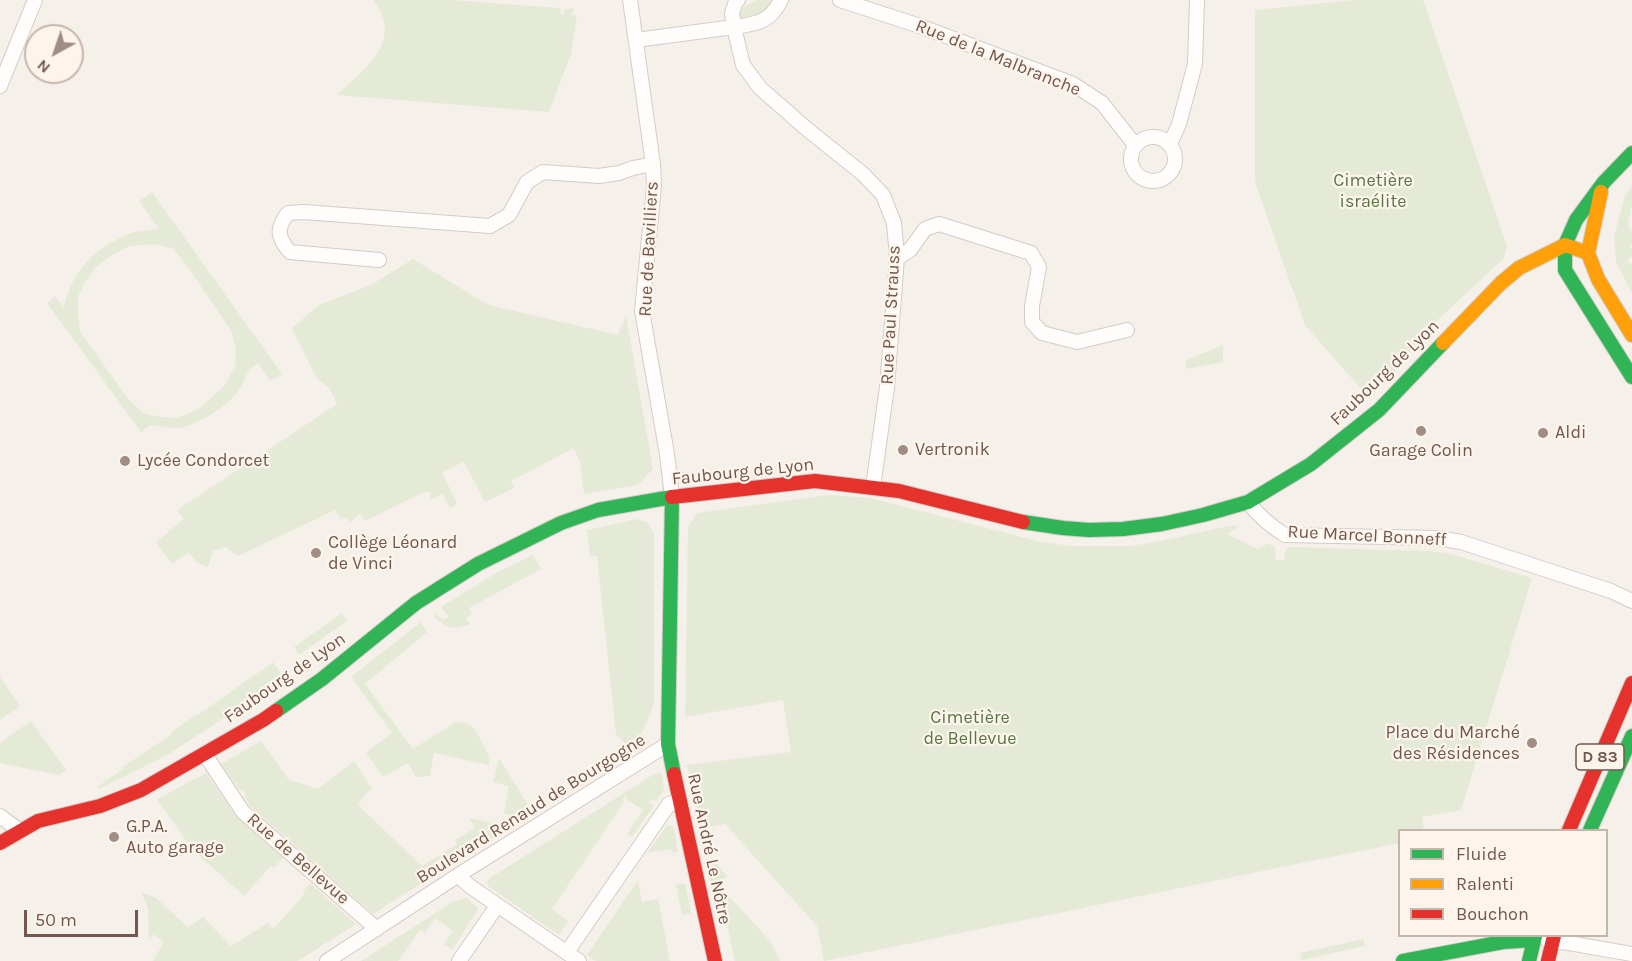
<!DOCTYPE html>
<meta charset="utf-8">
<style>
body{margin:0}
#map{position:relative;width:1632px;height:961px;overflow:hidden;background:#f6f0ea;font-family:Karla,sans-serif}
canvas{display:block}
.legend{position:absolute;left:1398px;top:829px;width:210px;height:108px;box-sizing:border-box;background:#fdf5eb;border:2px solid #c5b6ac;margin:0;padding:8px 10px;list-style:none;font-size:18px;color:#71574d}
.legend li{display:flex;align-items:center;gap:12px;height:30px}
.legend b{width:30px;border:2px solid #c5b6ac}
.north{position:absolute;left:24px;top:24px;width:60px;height:60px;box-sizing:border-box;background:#fdf5eb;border:2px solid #c5b6ac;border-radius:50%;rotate:220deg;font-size:16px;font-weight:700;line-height:24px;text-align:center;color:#71574d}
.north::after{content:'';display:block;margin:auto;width:21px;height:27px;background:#a08d84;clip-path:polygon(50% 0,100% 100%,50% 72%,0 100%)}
.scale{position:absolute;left:24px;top:910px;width:114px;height:27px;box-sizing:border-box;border:3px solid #71574d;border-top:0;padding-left:8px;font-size:18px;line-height:21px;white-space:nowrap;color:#71574d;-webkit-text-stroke:4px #fdf5eb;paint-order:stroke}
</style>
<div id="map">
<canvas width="1632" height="961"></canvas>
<ul class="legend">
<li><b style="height:8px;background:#30b455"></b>Fluide</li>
<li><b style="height:8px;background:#ff9f0a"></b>Ralenti</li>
<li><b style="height:8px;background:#e5322d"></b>Bouchon</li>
</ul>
<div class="north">N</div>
<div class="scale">50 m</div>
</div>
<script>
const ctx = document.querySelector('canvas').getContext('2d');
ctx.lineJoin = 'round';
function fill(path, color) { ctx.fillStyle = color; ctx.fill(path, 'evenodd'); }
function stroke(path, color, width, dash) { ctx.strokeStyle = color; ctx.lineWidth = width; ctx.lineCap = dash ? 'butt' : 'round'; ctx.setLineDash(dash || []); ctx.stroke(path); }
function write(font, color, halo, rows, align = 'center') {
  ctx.font = font + ' Karla,sans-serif'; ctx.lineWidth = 4.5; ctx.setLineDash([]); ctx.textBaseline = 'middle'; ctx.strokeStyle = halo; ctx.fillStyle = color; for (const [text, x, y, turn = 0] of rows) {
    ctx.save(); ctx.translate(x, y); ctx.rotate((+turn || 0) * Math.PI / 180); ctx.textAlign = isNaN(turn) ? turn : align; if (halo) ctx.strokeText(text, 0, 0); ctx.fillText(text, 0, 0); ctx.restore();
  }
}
fill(new Path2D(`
 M373,0H451L560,8L561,14L564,15L565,9L574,8L572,15H577L571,54L549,112L337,95C366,68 405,40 373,0Z
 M757,0H772L773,2L762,13L751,19L740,18L739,13L744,7Z
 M1354,0H1423L1507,246L1504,258L1426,331L1388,380L1369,398L1305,325L1255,182V10Z
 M1632,186V203L1628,224L1632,232V244L1630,246L1632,249V257H1629L1628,263L1632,264V293L1616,262L1614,237L1625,196Z
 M152,192L282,374L270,381L258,363C244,373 247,378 239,390C231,404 196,426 179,428C170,429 159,426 150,425L141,432L47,303L55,296L64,307C71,276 89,253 118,239C123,237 129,233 135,232C143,231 151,230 159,229L139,201ZM154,244L172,248L183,260L232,332L236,351L235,366L225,385L200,408L185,415L174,418L160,417L144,413L129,400L80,332L78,314V297L84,283L96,267L110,256L130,246Z
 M413,259L488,305L618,335L626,316L653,469L638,485L584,494L580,462L574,448L511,481L514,488L485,502L464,462L442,472L457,504L450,508L443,494L430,500V491L424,492L365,521L360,514L350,522L346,517L341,519L335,510L238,556L225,547L213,551L208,567L198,563L188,553L172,564L156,542L184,519L177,510L337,404L330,389L316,377L292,328L319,305L371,285Z
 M1223,345V362L1187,369L1185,361Z
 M828,495L870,498L1041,542L1072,546H1131L1155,542L1229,526H1240L1227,534L1257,549L1269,543L1275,548L1276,560H1284L1286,549L1291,547L1429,551L1451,554L1532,578L1461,810L1422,817L1424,830H1400L1399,843L824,961L817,926L725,824L701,829L687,765L791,752L783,700L685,717L688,527L697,513Z
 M637,519L647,522L654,533V703C649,720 641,735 631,750L616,734L597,556H590L587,530Z
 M533,555L541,569L469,608L472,614L466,618L470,624C453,631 448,628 434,617L436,614L443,620L449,617L441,607L496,573Z
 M342,613L347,621L299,655L294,647Z
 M421,622L427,632L365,684L413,749L456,722L466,723L475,729L489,757V765L434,753L430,776L416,777L408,763L383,777L366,752L392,733L351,677Z
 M273,662L283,676L231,713L169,754L99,789L97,787L124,768L123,767L172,734V732L197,714L198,715Z
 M0,677L20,706L0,720Z
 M31,721L66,770L59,775L0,763V743Z
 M261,741L289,780L318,789L354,761L372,788L364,796L358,805L422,866L457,844L455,840L475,828L469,818L489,822L498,827L499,834L373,914L250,806L244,796L245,793L243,790L239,789L221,764Z
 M499,758L533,813L525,819L504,813L509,786L493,782Z
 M206,773L235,815L283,858L274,868L271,866L244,896L192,849L157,799Z
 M660,773L662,774L664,789L656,801L651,799L649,802L654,806L632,837L627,834L643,810L626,799L627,797L625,796L622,800L624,802L552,909L568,921L559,935L488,886L487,881L490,878L654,774Z
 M667,825L672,826L674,828L678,852L672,853L671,849L647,853Z
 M712,859L717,860L718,865L727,876L718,884L771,942L780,961H735L723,904L712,891L706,864Z
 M638,880L642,902L658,899L670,961H596L587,955Z
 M310,883L356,924L298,961H153L160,949L164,943L154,934L149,940L148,909L141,892L156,898L188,927L203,917L231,946L268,923L273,929L304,895L303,892Z
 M685,883L691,913L682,915L676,885Z
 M466,898L477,907V911L452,950L444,944L453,931L435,918L425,933L420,930L398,961H361L454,901Z
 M1364,939L1365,946L1302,960L1300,953Z`), '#e4ead6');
const street = new Path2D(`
 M630,0L653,164L654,186L642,311L667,454L672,497
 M738,0L736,1L732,13L734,27C757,24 770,22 781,0
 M840,0L917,25L1073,84L1102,103L1135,145
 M636,40L734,27L743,65L760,88L808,130L863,174L883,195L894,223L897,258L887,387L873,487
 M0,86L35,0
 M1131 159a22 22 0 1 1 44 0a22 22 0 1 1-44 0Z
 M1170,144L1179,124L1195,64L1197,0
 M897,258L910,250L925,229L939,224L1031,253L1039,267L1032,306V322L1042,333L1077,342L1127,330
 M379,260L290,252C277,237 276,229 288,213L304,212L490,226L509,215L527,182L543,172L599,176L619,173L633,168L653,164
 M1248,502C1259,516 1270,526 1285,535L1437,538L1461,542L1611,591L1632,601
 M206,754L210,762L243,812L377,929
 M0,816L20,831
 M460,874L464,881L471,887L579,961
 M1548,941L1569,943L1632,954
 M567,952L669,804L680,802
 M327,961L460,874L668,744
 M459,961L497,906`);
const fast = new Path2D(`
 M1632,153L1604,182L1576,220L1565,245V270L1632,377
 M672,497L668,744L674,774
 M1023,522L1063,528L1089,530L1123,529L1162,524L1203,515L1248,502L1311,464L1379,410L1443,343
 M276,711L322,679L416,603L478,564L561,523L598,510L672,497
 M1590,830L1632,736
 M1403,961L1503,942L1534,940
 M1529,961L1535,936`);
const slow = new Path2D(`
 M1601,192L1588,253L1598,279L1632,335
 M1443,343L1501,283L1519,268L1565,245L1588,253`);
const jam = new Path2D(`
 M672,497L815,481L899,491L1023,522
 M674,774L715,961
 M1569,830L1632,683
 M0,843L38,821L100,806L141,790L263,720L276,711
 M1548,961L1554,936`);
stroke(street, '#d3ccc6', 16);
stroke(fast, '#d4ccc7', 16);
stroke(slow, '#d4ccc7', 16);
stroke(jam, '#d4ccc7', 16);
stroke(street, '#fefdfc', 14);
stroke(fast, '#30b455', 14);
stroke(slow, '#ff9f0a', 14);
stroke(jam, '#e5322d', 14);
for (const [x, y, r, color] of [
 [1421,431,6,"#a08d84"],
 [1543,433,6,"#a08d84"],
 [903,450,6,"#a08d84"],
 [125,461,6,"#a08d84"],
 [316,553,6,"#a08d84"],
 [1532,743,6,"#a08d84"],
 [114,837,6,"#a08d84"]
]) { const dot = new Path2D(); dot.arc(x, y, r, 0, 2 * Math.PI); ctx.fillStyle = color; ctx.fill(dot); stroke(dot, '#fdf5eb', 2); }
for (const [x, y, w] of [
 [1600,757,48]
]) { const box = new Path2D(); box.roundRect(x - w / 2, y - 13, w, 26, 4.5); ctx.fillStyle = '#fdf5eb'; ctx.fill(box); stroke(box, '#71574d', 1.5); }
write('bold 16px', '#71574d', null, [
 ["D 83",1600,757]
]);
write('18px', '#71574d', '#fdf5eb', [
 ["Rue de la Malbranche",998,58,22],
 ["Rue de Bavilliers",649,249,-87],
 ["Rue Paul Strauss",891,315,-87],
 ["Faubourg de Lyon",1385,373,-44],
 ["Faubourg de Lyon",743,472,-6],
 ["Rue Marcel Bonneff",1367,536,3],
 ["Faubourg de Lyon",285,678,-35],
 ["Boulevard Renaud de Bourgogne",531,809,-32],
 ["Rue André Le Nôtre",709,849,78],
 ["Rue de Bellevue",298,859,41]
]);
write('18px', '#587646', '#fdf5eb', [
 ["Cimetière",1373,181],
 ["israélite",1373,202],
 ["Cimetière",970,718],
 ["de Bellevue",970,739]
]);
write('18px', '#71574d', '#fdf5eb', [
 ["Aldi",1555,433],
 ["Vertronik",915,450],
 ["Garage Colin",1421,451,"center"],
 ["Lycée Condorcet",137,461],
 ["Collège Léonard",328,543],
 ["de Vinci",328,564],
 ["Place du Marché",1520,733,"right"],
 ["des Résidences",1520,754,"right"],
 ["G.P.A.",126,827],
 ["Auto garage",126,848]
], 'left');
</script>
